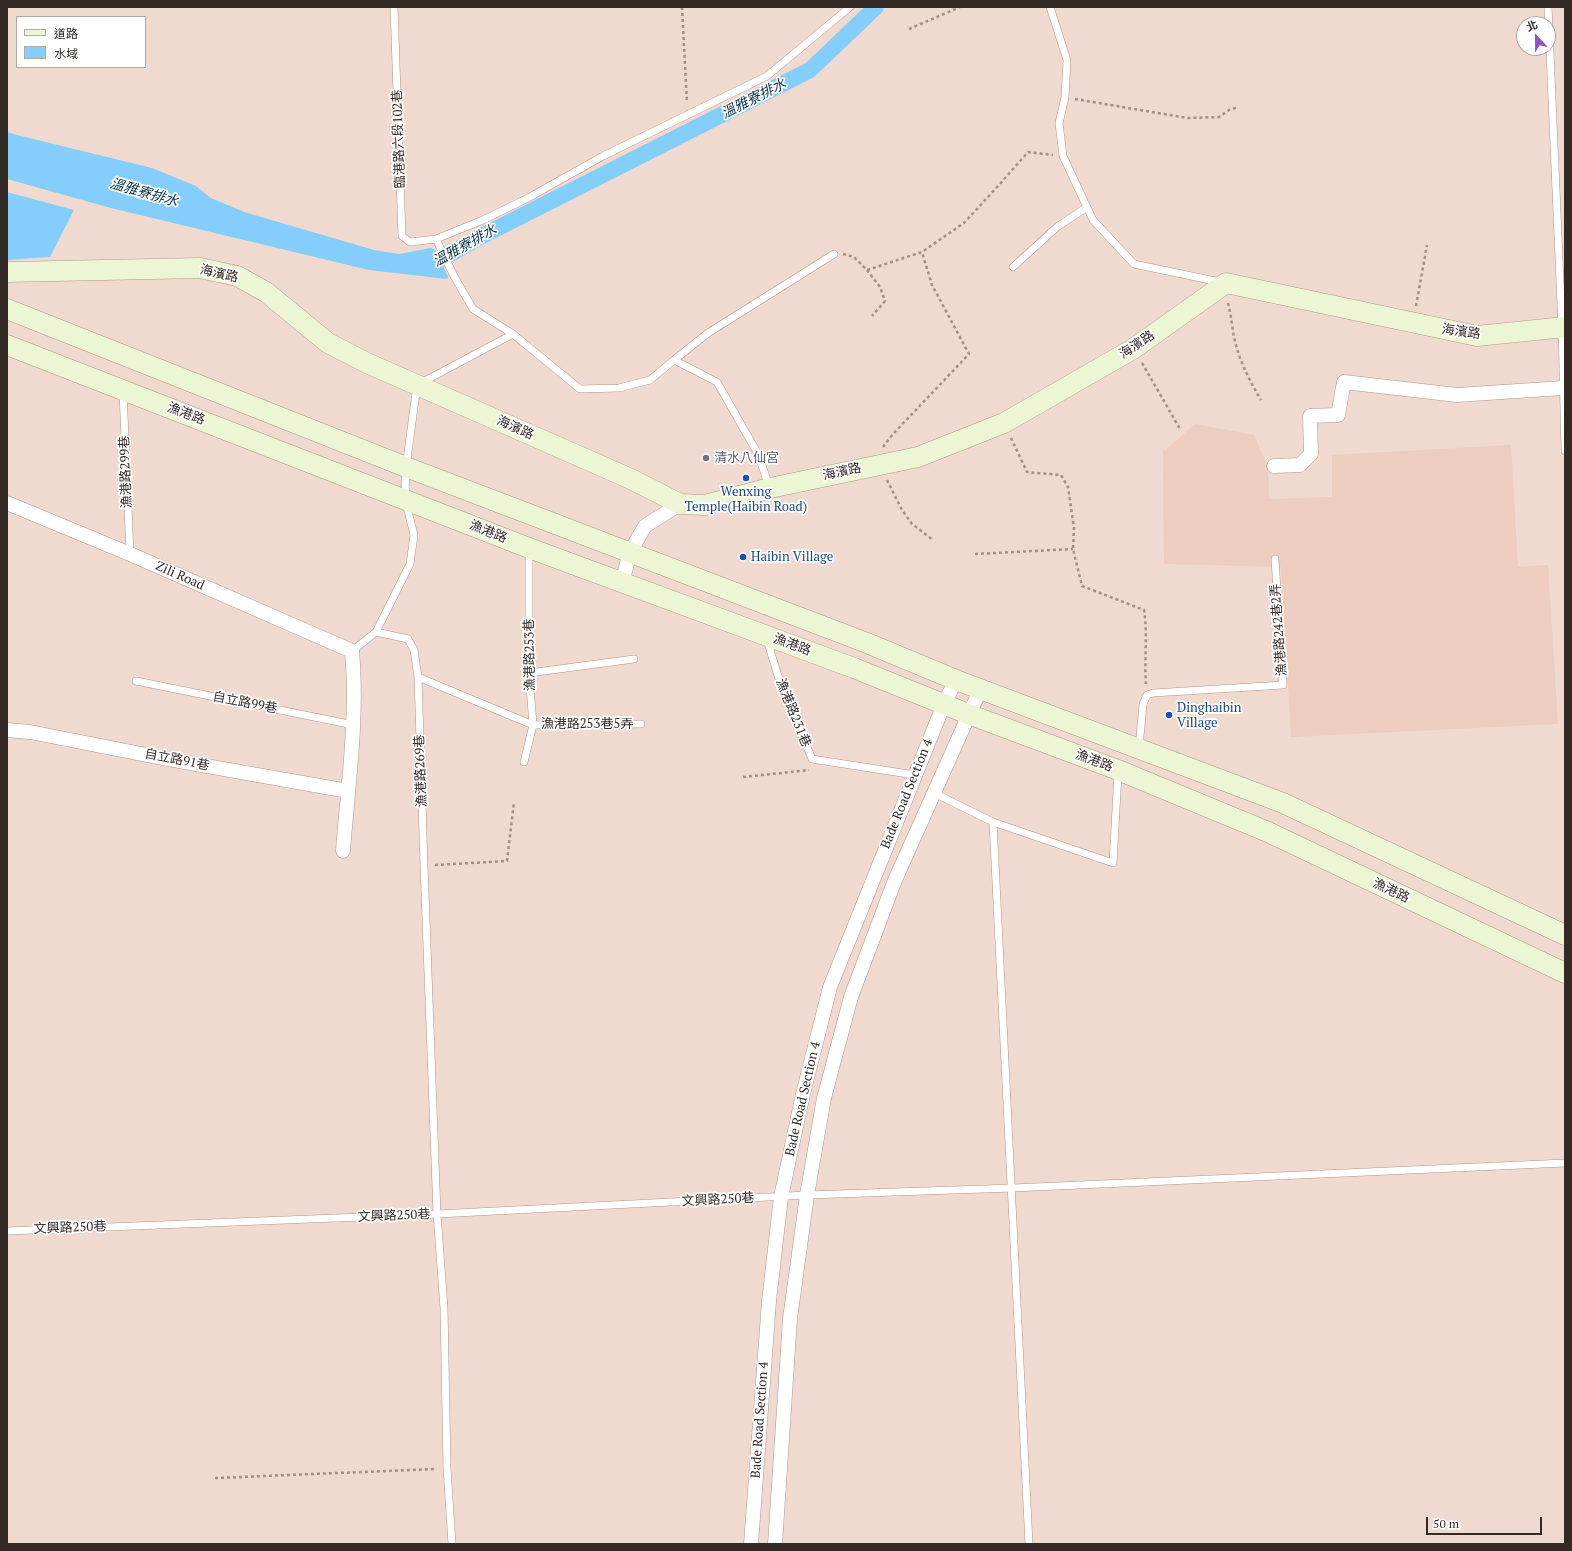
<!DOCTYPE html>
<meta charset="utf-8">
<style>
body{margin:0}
#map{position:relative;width:1572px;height:1551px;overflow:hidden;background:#f0d9ce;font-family:"PT Serif","Noto Sans TC",serif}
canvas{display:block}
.frame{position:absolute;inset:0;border:8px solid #332a26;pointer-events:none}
.legend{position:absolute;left:16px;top:16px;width:130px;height:52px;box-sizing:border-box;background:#fff;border:1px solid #adaaa8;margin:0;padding:5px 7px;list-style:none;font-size:12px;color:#332a26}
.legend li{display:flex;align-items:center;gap:8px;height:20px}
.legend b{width:20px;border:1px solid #adaaa8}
.north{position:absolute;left:1516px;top:16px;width:40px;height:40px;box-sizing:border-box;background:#fff;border:1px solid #adaaa8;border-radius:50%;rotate:338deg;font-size:11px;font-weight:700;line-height:16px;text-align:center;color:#332a26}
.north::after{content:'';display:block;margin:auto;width:14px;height:18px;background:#8d53cb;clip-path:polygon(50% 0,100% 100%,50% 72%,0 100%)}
.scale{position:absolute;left:1426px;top:1517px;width:116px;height:18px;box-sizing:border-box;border:2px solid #332a26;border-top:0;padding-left:5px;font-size:12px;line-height:14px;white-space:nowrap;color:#332a26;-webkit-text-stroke:3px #fff;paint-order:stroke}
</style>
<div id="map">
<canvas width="1572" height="1551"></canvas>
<div class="frame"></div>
<ul class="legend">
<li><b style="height:5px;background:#ecf6d4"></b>道路</li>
<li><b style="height:11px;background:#83cefc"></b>水域</li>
</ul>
<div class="north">北</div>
<div class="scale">50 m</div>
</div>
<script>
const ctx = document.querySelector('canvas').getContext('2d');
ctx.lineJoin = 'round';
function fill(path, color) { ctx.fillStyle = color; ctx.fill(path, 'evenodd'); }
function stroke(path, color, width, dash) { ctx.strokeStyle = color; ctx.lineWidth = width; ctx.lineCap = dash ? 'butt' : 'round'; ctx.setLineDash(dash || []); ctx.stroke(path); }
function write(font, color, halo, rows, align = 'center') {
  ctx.font = font + ' "PT Serif","Noto Sans TC",serif'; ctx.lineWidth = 3.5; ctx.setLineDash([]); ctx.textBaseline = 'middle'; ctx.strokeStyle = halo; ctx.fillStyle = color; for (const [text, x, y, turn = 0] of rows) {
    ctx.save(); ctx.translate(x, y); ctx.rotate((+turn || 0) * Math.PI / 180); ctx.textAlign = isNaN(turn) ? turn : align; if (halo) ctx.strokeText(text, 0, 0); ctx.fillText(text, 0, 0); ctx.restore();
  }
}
fill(new Path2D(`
 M1195,424L1254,435L1268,467L1269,499L1332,497V455L1511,445L1518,567L1548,565L1558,724L1291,737L1281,567L1164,564L1163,452Z`), '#eccdc0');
fill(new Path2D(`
 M7,132L17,135L152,168L196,186L211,198L244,212L374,250L399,254L431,248L435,250L448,277L447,279L369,270L111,208L7,179Z
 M7,192L74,210L50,257L7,260Z`), '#83cefc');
stroke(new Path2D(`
 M419,265L428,267L478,238L810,70L876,7`), '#83cefc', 16);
const lane = new Path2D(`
 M394,7L402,236L410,242L436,239L483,220L528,198L603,156L767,76L850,7
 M1050,7L1067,60L1065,97L1059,123L1063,156L1093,220L1134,264L1220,282
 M1548,7L1562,327L1565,451
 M436,239L454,276L473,309L513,334L580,389L619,388L650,380L674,360L717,382L758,454L769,486
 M1013,267L1057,227L1087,207
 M674,360L708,333L834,254
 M123,392L130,554
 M376,632L408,639L414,650L418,677L424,866L437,1214L444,1308L447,1468L452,1544
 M767,640L779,679L812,759L915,775
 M352,651L376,632L410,564L414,535L405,499L406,467L417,385L513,334
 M529,673L634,659
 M418,677L533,725L641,724
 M136,681L354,725
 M1139,748L1143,704L1147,695L1153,693L1283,685L1275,559
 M524,762L533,725L529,673V550
 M934,793L993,822L1113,863L1118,773
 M993,822L1029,1544
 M7,1231L437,1214L807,1195L1013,1188L1565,1163`);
const street = new Path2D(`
 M1274,466L1300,465L1311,454L1310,416L1338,415L1344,382L1457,395L1563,388
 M7,503L130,554L352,651C358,718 348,784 343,851
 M622,583L630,552L645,526L680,504
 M7,730L30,732L167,759L348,791
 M751,1544L769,1301L781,1197L803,1094L830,987L944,704L956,680
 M775,1544L790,1319L807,1195L824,1098L851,997L895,880L981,688`);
const secondary = new Path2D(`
 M7,272L200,268L237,276L266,292L328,343L367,363L631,479L680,504L705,505L770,488L918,457L1004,423L1133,349L1226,283L1477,336L1565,327
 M7,309L406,467L867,643L956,680L1283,803L1565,935
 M7,345L529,548L854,668L968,714L1118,770L1268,832L1565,973`);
stroke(lane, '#ac968c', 8);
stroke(street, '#ac968c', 15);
stroke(secondary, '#ac968c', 21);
stroke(new Path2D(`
 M682,7L687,103
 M909,29L960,7
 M1075,99L1188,118L1219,117L1229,110L1238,107
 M843,254L854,257L867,270L922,252L964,223L999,185L1028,152L1053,155
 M867,270L880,287L885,301L872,316
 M1228,303C1231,314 1232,326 1234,337C1239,360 1249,380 1261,400
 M1416,306L1427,245
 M1142,363L1180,429
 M1011,438L1027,472L1061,475L1068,487L1074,528L1073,549L1082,586L1144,610C1148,634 1144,659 1146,684
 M883,447L893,434L969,354L932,285L922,252
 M887,480L902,510L912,524L933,540
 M975,554L1073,549
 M743,777L809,770
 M435,865L507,861L514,802
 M215,1478L436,1469`), '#a18f87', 2.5, [3, 3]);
stroke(lane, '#fff', 7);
stroke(street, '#fff', 14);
stroke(secondary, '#ecf6d4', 20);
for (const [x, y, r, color] of [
 [706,458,4,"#6b7280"],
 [746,478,4,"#1a4fb4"],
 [743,557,4,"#1a4fb4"],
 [1169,715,4,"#1a4fb4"]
]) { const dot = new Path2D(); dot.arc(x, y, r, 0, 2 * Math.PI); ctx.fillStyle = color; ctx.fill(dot); stroke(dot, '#fff', 1.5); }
write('13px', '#332a26', '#fff', [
 ["臨港路六段102巷",399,139,-92],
 ["海濱路",219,274,13],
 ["海濱路",1461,332,8],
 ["海濱路",1137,345,-33],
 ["漁港路",186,414,21],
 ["海濱路",515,428,24],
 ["漁港路299巷",126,472,-92],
 ["海濱路",842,472,-12],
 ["漁港路",488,532,22],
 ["Zili Road",180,576,24],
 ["漁港路242巷2弄",1279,630,-94],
 ["漁港路",792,645,20],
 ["漁港路253巷",530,655,-91],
 ["自立路99巷",245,703,11],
 ["漁港路231巷",793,713,68],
 ["漁港路253巷5弄",587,724],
 ["自立路91巷",177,760,11],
 ["漁港路",1094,761,21],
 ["漁港路269巷",421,771,-92],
 ["Bade Road Section 4",907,794,-68],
 ["漁港路",1391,891,25],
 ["Bade Road Section 4",803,1099,-77],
 ["文興路250巷",718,1200,-3],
 ["文興路250巷",394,1216,-2],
 ["文興路250巷",70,1228,-2],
 ["Bade Road Section 4",760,1420,-86]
]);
write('13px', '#5b616d', '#fff', [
 ["清水八仙宮",714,458]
], 'left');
write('13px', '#164399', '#fff', [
 ["Wenxing",746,492,"center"],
 ["Temple(Haibin Road)",746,507,"center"],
 ["Haibin Village",751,557],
 ["Dinghaibin",1177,708],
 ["Village",1177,723]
], 'left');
write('italic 14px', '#043147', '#fff', [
 ["溫雅寮排水",754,99,-27],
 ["溫雅寮排水",144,193,16],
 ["溫雅寮排水",465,246,-29]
]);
</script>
